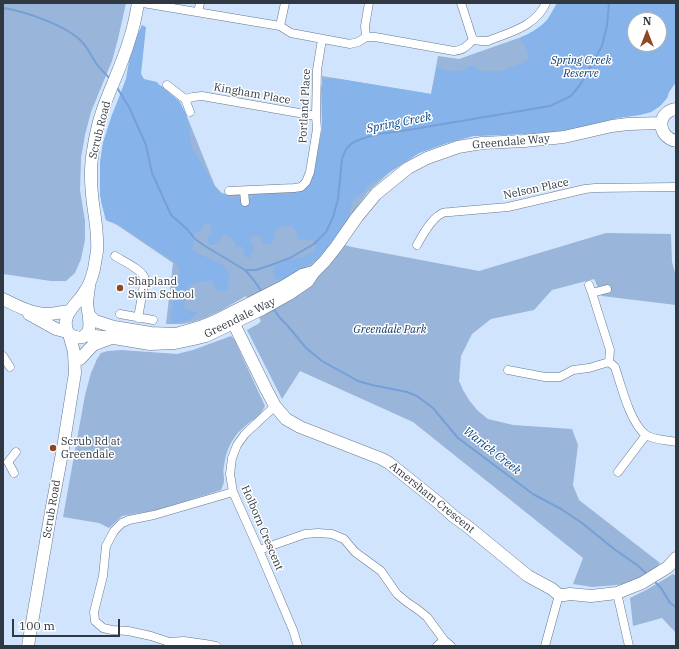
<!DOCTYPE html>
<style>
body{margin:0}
#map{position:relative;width:679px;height:649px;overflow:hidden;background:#d1e4fd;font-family:"IBM Plex Serif",serif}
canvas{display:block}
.frame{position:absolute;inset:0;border:4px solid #303841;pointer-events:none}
.north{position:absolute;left:627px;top:12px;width:40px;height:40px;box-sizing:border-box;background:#fff;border:1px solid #acafb3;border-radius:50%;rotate:0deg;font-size:11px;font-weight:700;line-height:16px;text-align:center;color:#303841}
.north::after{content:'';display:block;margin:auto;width:14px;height:18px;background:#8e4723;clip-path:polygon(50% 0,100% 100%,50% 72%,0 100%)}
.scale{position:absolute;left:12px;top:619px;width:108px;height:18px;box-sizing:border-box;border:2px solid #303841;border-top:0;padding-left:5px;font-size:12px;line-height:14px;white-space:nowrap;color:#303841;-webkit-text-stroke:3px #fff;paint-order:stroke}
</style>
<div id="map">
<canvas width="679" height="649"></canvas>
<div class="frame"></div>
<div class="north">N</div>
<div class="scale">100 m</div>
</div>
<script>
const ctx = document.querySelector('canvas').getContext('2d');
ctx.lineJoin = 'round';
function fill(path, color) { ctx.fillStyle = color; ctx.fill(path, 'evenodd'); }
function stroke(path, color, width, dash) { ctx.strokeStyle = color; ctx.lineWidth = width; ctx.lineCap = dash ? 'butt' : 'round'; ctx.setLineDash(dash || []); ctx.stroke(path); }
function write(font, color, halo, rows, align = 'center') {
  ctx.font = font + ' "IBM Plex Serif",serif'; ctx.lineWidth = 3; ctx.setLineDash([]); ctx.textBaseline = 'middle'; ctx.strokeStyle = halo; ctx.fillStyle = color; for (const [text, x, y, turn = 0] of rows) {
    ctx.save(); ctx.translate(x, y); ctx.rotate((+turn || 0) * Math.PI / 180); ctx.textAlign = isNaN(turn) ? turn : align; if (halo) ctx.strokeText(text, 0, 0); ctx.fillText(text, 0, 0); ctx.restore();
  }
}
fill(new Path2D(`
 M3,3H126L118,39L112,61L91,112L85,135L81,158L80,190L85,221V240L81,259L75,273L66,281H51L3,274Z
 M557,3H676V82L669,92L667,98L660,106L651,112L639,115L617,118L586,126L549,133L473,136L447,143L419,153L389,173L368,192L349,217L334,242L352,247L479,271L606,233L671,234L672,262L676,276V305L602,296L594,279L552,290L534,310L491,319L472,334L461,356L459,381L463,390L469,400L478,411L488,419L513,425L572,429L578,445L573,485L579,500L660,563L651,573L633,582L618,585L592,587L573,584L583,558L413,422L300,371L282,399L247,330L258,324L261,321L246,296C227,307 205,321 182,324C177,324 171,324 166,324L173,263L117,225L106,220L102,205L100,194V163L103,143L112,115L139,81L162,86L179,101L186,114L215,186L222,193L230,195L288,191L300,189L314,170L322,130V76L431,94L438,56L459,59L530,34L546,22ZM635,20H659V44H635Z
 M231,336L234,339L265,406C260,418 249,421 241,430C237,433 234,438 231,443C227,450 225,458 224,466C222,477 227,479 221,490L158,510L122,516L109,528L99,523L63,517L85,395L91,373L97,359L101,353L108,351L121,350L177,354L193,350Z
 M673,574L676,576V633L662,618L633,626L630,598L648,589Z`), '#99b5d9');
fill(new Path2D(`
 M557,3H676V82L669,92L667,98L660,106L651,112L639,115L617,118L586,126L549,133L473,136L447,143L419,153L366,187L364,192L357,196L352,201L349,217L334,242L315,260L294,274L279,281L274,277L273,271L275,267L279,264L295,258L303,257L313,252L316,247L313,240L298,239L297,232L292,226H285L277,228C275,233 275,237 273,242L267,244H261L262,238L257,236L254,235L251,238V244L254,248L249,259L243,254L245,252L243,247L236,246L233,239L229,235H224C218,241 219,245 209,245L207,237L211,232V226L205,222L202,226V230L197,233L194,232L193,251L223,265L229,273L228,290L218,292L212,281C203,280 196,281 189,286L183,306L186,310L198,312C192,320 184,322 175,323L171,320L173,304L180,270L176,263L115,222H110L106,220L102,205L100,194V163L103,143L112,115L126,79L129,61L137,36L142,25L146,27L141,74L144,79L157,82L162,88L179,101L186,114L189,128L191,146L213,183L220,193L230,198L241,197L249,201L253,196L259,194L300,189L314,170L322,130L321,88L323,80L333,78L431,94L437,67C444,70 454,73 462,70C469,67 465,66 474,66L480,71H502L513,66L523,63L529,58C527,50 526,45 520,41L521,37C537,31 551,20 557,3ZM635,20H659V44H635Z`), '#87b3eb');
stroke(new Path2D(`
 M3,8C24,11 68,26 82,42C88,48 91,56 96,63C100,69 106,74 110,79
 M116,86L129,107L146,145L152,173L171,215L188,230L195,239L205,246L245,270H256L271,265L290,258L314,244L326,232L333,217L338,199L342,159L346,149L352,143L361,139L378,134L402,131L550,106L571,96L580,85L602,46L607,25L609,3
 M245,270L253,279L262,292
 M272,307L280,318L287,325L306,348L322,361L358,381L372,385L407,392L417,396L433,408L458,438L533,494L561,509L582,523L614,549L637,565L646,573
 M656,583L661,588L670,603L676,607`), '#75a0d7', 2);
const street = new Path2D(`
 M143,3L280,26L291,33L350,44L358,42L366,37H375L454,51C466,49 465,47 473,40L482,41H488C510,32 535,27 546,3
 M461,3L473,40
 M198,12L200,3
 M280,26L285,3
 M366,37L365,26L369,3
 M167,85L185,99L190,112
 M185,99L193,97L202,96L316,116
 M229,191L294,188L301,187L306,182L310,172L317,129L316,116L317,70L322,39
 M244,191L245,202
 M417,245C422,236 431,219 441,214C443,212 447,212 450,212L508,207L585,189L595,188L676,187
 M115,256C123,261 143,270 145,279L138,318
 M589,285L592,293L607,289
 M592,293L610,350L609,362L615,367C621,385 630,423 646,435C654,440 667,440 676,442
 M120,314L153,320
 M3,356L10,367
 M508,370L545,377H560L573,370L589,368L609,362
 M275,406L245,434L237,445L232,458L230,474L233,492L259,550L293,630L298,646
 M618,472L646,435
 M14,473L8,462L16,452
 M259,550L305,534L318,533L332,534L344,539L355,552L381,571L397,594L408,603L417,609L427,617L444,640L451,646
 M617,593L629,646
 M216,646L205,644L184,641L169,642L151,636L128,631L112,630L103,628L95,621L94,612L103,576L106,546L114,531L122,523L129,520L154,515L233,492
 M437,646L444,640
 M545,646L559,595`);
const secondary = new Path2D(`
 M676,109C656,112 657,137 676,141
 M89,285C89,291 87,298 87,304C88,313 96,341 76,337C72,336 68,334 67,330C61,314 78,304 85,291C90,285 92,277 94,269C95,263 96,257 97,251C98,238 96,224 94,211C91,191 89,171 93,151C95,137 98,123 103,109C111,86 122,65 129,41C133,29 136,16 138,3
 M3,299C17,306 34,315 50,314C57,313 63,312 69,311
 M29,314L56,329L67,332
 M229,314L266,389L275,406L286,419L300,427L382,459L389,463L440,504L453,516L467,526L528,576L552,589L559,595H564L570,594L591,596L617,593L642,583L668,567L676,558
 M90,316L95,321L114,327L151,333L176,334L200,327L215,321L284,286L302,275L313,272
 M85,335L114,338L150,344L175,343L194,339L206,336L262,309L289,294L308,281L314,272L324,262L336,247L357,217L376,194L408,168L427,158L458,147L482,143L524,141L564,137L612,126L628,124L661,123
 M80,359L93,345L109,339
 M28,646L51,512L63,448L75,373L74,352L69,334`);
stroke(street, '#67788e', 9);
stroke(secondary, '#67788e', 13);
stroke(street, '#fff', 8);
stroke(secondary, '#fff', 12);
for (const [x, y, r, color] of [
 [120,288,4,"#8e4723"],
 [53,448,4,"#8e4723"]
]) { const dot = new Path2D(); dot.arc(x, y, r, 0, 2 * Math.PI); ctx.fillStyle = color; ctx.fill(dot); stroke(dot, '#fff', 1.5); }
write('italic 11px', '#0f3a6d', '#fff', [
 ["Spring Creek",581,61],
 ["Reserve",581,74],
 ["Greendale Park",390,330]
]);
write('11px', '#303841', '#fff', [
 ["Kingham Place",252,94,10],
 ["Portland Place",305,106,-87],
 ["Scrub Road",100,130,-76],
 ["Greendale Way",511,142,-5],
 ["Nelson Place",536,189,-12],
 ["Greendale Way",240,318,-26],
 ["Amersham Crescent",432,498,39],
 ["Scrub Road",52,509,-80],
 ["Holborn Crescent",262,528,67]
]);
write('11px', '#303841', '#fff', [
 ["Shapland",128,282],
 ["Swim School",128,295],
 ["Scrub Rd at",61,442],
 ["Greendale",61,455]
], 'left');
write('italic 12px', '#003f80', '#fff', [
 ["Spring Creek",399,123,-11],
 ["Warick Creek",492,451,38]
]);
</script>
